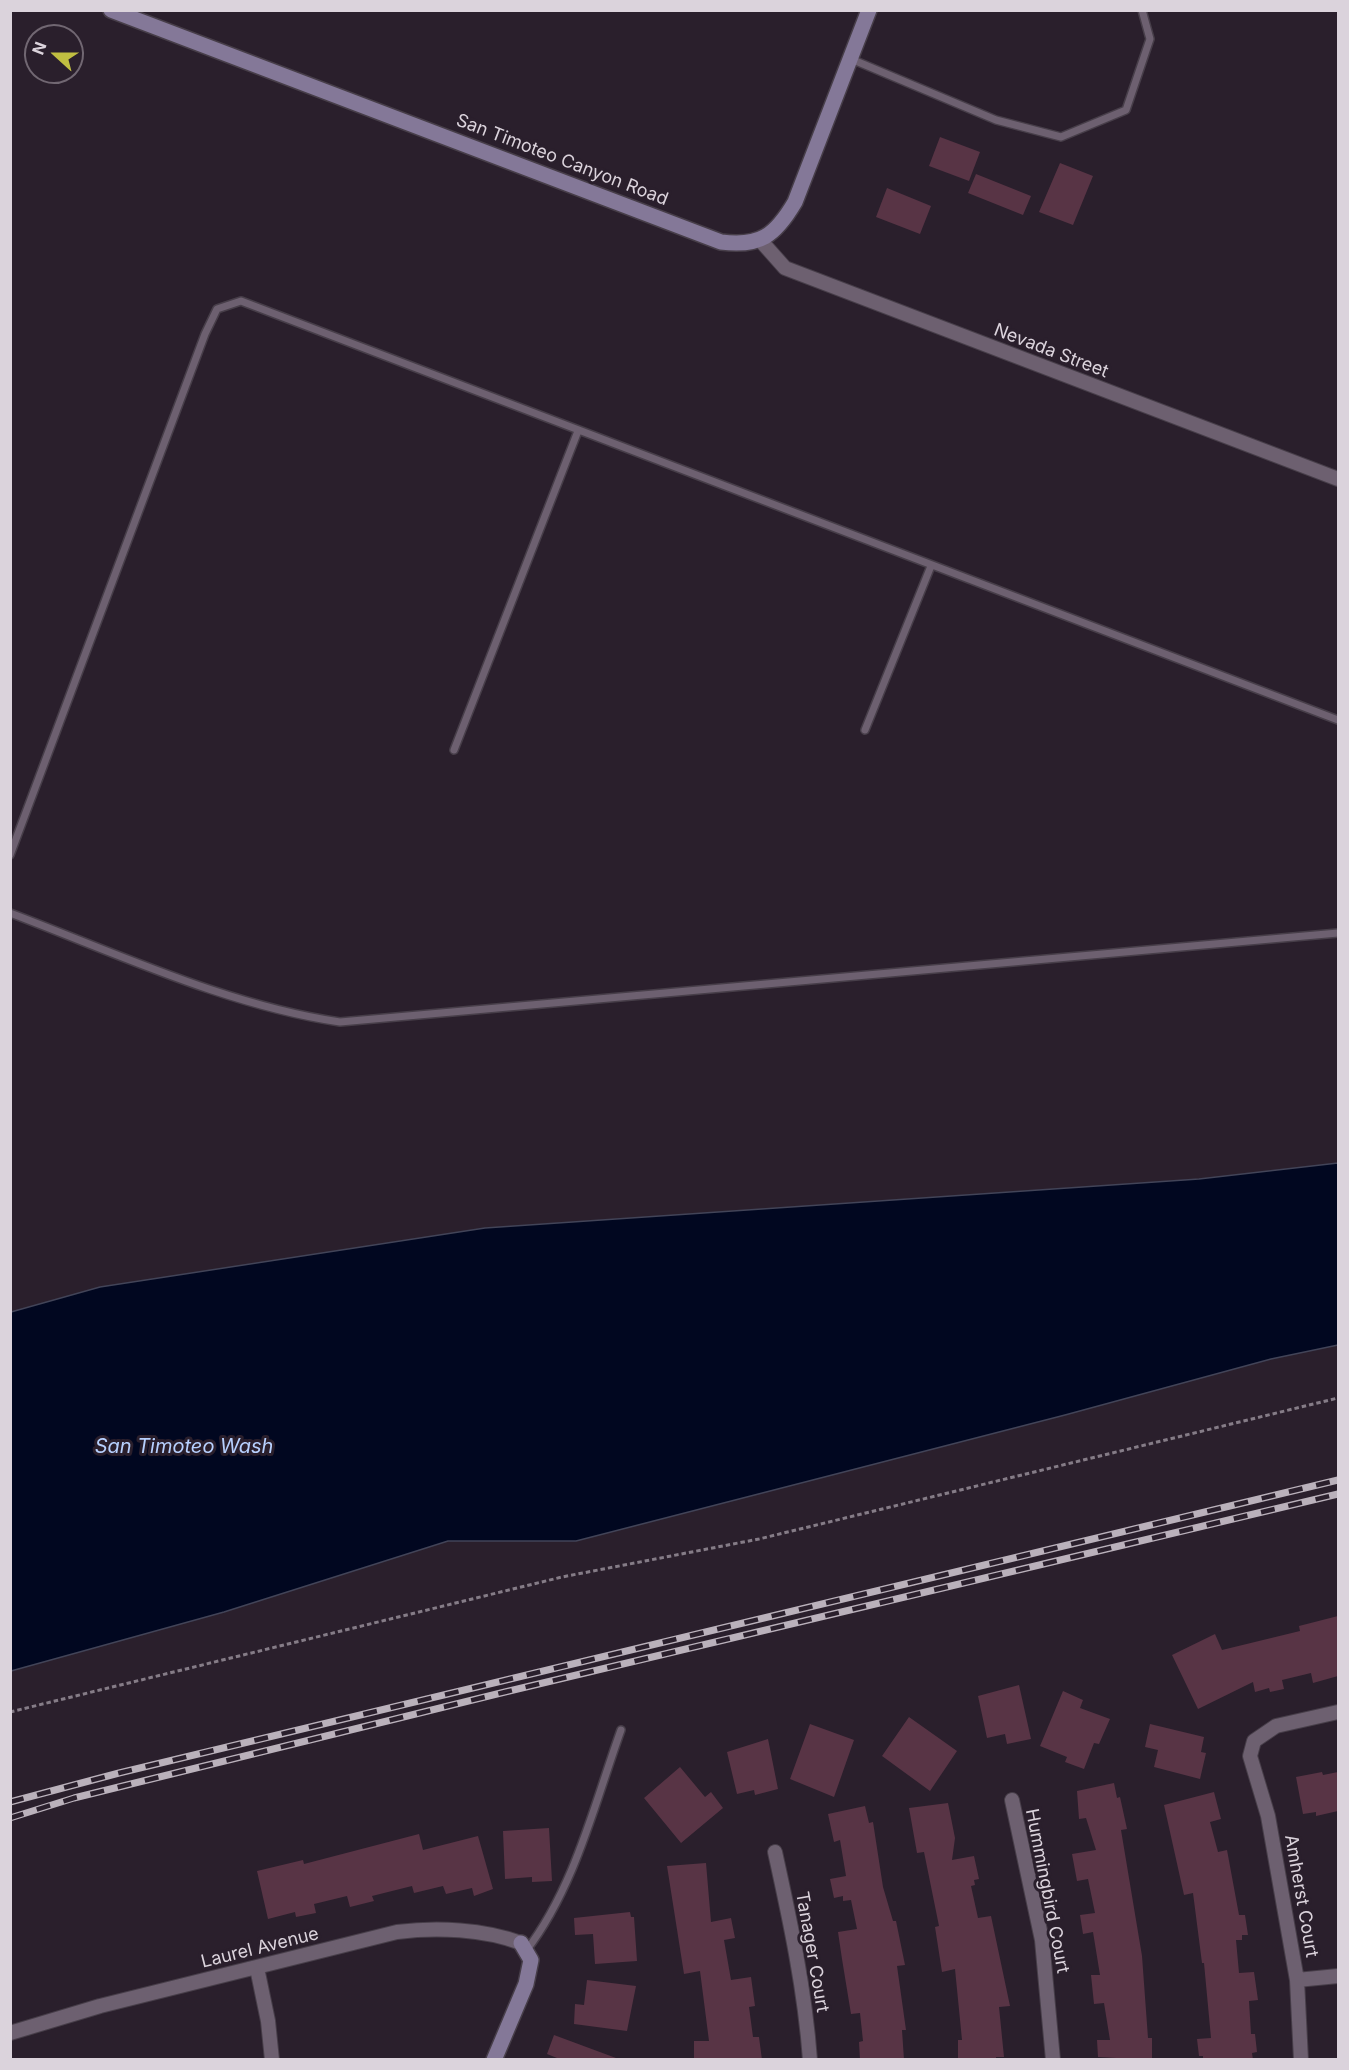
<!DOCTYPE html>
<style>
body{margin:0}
#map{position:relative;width:1349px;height:2070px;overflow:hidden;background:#2a1f2c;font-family:Inter,sans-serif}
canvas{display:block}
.frame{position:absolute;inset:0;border:12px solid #dbd3dc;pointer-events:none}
.north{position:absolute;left:24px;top:24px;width:60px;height:60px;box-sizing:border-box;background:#2a1f2c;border:2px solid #716772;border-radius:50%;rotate:291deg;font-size:16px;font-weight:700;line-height:24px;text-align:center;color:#dbd3dc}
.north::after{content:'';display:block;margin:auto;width:21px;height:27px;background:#c0be41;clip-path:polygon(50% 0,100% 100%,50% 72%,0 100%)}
</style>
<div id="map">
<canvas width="1349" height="2070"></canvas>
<div class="frame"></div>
<div class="north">N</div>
</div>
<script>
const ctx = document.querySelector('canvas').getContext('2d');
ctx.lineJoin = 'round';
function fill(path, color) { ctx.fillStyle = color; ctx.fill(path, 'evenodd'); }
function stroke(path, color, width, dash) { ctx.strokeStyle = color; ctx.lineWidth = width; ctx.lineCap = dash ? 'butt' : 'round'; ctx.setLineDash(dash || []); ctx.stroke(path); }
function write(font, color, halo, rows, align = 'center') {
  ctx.font = font + ' Inter,sans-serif'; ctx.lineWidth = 6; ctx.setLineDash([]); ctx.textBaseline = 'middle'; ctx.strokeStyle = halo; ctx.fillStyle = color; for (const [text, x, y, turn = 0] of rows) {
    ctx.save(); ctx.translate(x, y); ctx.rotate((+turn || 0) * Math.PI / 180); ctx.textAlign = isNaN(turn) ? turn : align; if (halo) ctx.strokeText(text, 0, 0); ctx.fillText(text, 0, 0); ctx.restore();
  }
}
const water = new Path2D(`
 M1338,1163V1345L1271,1359L1065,1415L576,1541H448L224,1612L11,1671V1312L100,1287L485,1228L1199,1179Z`);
fill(water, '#010720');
stroke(water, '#424458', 1.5);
fill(new Path2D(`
 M940,137L980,152L969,181L929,166Z
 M1060,163L1093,176L1073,225L1039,212Z
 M976,174L1031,196L1023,215L968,193Z
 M887,188L931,206L920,234L876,217Z
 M1338,1616V1676L1313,1683L1311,1673L1282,1680L1284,1689L1270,1692L1269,1688L1255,1692L1253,1682L1198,1709L1172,1655L1215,1634L1222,1650L1300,1631L1299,1626Z
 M1019,1685L1031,1739L1007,1744L1005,1734L987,1738L978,1696Z
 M1063,1691L1083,1700L1080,1708L1110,1719L1099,1744L1094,1743L1084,1769L1065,1762L1067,1757L1040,1746Z
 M909,1717L957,1751L930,1791L882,1756Z
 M810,1724L854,1740L834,1797L790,1779Z
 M1150,1724L1204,1737L1201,1752L1206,1753L1200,1779L1154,1767L1158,1750L1145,1747Z
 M768,1739L778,1789L755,1795L754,1790L737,1794L727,1752Z
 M680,1767L705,1797L711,1792L723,1808L681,1843L644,1798Z
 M1322,1772L1323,1775L1338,1772V1811L1316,1816V1812L1303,1814L1296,1777Z
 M1114,1783L1117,1798L1120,1797L1127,1829L1121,1830L1142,1956L1148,2038H1152V2060L1098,2057L1097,2040H1110L1104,2003L1094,2004L1091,1975H1100L1093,1932L1083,1934L1080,1915L1095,1913L1088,1879L1077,1881L1072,1854L1096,1850L1086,1818L1079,1819L1077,1791Z
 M1214,1792L1221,1819L1210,1822L1218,1852L1227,1850L1239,1915H1245L1248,1935H1242V1940H1236L1239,1973L1254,1972L1258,2000L1249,2001L1251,2034H1255L1257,2052L1252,2053L1253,2060H1203V2056H1199L1197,2039L1211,2038L1204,1963H1202L1193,1893L1184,1895L1164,1805Z
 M948,1803L955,1838L952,1860L974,1856L979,1879L974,1880L975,1885L971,1886L978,1918L991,1916L1010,2006L999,2007L1004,2057H996V2060H958V2040H962L955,1969L942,1972L935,1927L939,1926L924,1852L917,1853L909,1808Z
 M865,1806L869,1823L873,1822L883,1887L893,1921H896L905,1965L897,1966L906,2030H902L904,2060H860L859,2042L863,2041L860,2013L851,2014L842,1959L838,1932L857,1929L851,1900L843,1901V1896L834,1898L830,1879L846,1876L840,1840L834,1842L828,1814Z
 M549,1828L552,1881L532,1882V1877L505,1879L503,1831Z
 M419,1834L423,1850L478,1836L493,1889L474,1896L472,1888L446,1894L443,1886L414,1893L412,1886L372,1896L374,1901L350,1907L347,1896L314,1904L316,1913L296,1917L295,1912L268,1919L257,1871L303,1860L304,1864Z
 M706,1863L711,1922L731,1918L735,1938L724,1940L731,1980L751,1977L755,2006L749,2007L753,2037H759L762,2060H694V2041H709L700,1971L684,1974L667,1866Z
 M630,1912L631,1917H634L637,1961L595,1964L593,1934L575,1935L574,1918Z
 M587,1980L636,1986L627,2031L574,2024L575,2004L584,2005Z
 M554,2035L616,2058V2060H562L547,2054Z`), '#583445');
const lane = new Path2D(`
 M851,59L996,120L1061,137L1126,110L1150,39L1142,10
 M865,730L931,566
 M454,750L578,431
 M10,855L205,334L217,309L241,301L1338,720
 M10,913C116,953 229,1006 340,1022L1338,933
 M526,1951C575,1887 594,1805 621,1730`);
const street = new Path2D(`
 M761,241L785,268L1338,479
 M1012,1800L1042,1940L1053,2060
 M775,1852C790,1920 805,1990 810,2060
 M257,1968L268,2021L272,2060
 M1297,1980L1338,1976
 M10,2033L100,2006L397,1932C437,1927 483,1929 521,1943
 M1301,2060L1297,1980L1268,1816L1250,1756L1254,1741L1276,1726L1338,1712`);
const secondary = new Path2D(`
 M111,10L721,242C760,247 775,236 795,202L869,10
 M494,2060L526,1984L531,1960L521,1943`);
stroke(lane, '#473e49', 10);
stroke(street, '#473e49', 16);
stroke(secondary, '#473e49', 18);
stroke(new Path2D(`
 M10,1712L562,1577L759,1539L1338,1398`), '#857c87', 3, [4.5, 3]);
stroke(lane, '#6d6070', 7);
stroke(street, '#6d6070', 14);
stroke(secondary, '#847898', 15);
const rail = new Path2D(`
 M10,1802L119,1773L1338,1480
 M10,1818L74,1798L505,1692L1338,1494`);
stroke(rail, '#bab1bb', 7);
stroke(rail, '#2a1f2c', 4.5, [14]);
write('18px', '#dbd3dc', '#2a1f2c', [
 ["San Timoteo Canyon Road",562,160,21],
 ["Nevada Street",1051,351,21],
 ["Hummingbird Court",1047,1891,79],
 ["Amherst Court",1301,1896,80],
 ["Laurel Avenue",260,1948,-14],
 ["Tanager Court",812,1952,80]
]);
write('italic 20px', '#b7d0fe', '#2a1f2c', [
 ["San Timoteo Wash",184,1447]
]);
</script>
